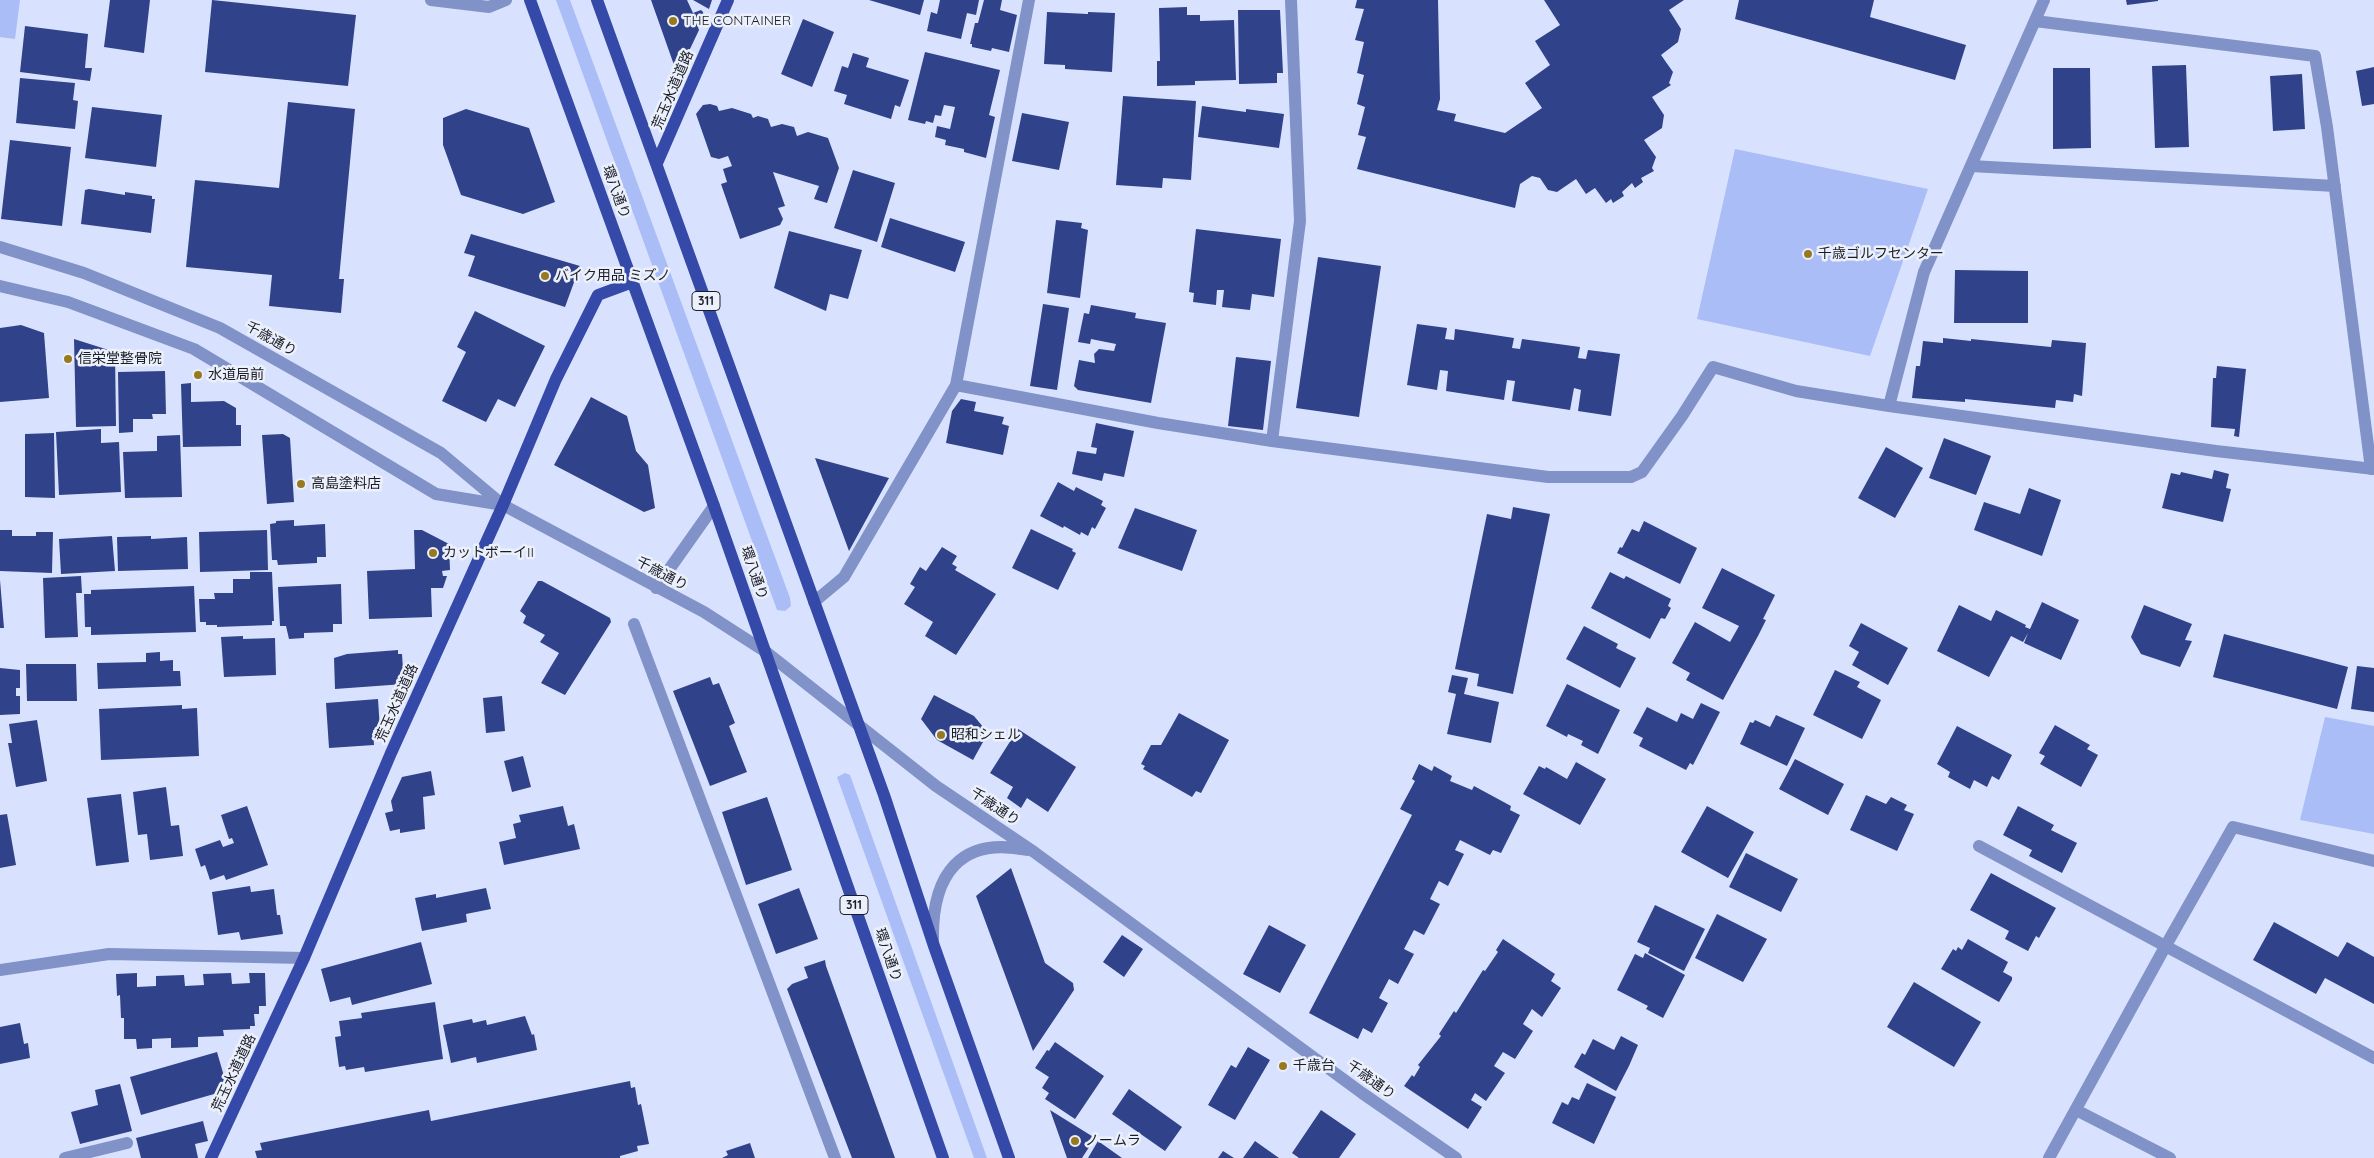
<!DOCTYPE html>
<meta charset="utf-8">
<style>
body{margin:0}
canvas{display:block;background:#d8e2fe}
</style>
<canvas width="2374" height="1158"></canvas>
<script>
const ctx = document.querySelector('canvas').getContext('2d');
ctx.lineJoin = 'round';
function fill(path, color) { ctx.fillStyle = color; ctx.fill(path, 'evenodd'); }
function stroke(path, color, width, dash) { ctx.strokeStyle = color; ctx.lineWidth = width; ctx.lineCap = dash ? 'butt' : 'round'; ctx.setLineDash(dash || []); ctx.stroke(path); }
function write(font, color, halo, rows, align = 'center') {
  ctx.font = font + ' Quicksand,"Noto Sans JP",sans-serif'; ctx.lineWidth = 5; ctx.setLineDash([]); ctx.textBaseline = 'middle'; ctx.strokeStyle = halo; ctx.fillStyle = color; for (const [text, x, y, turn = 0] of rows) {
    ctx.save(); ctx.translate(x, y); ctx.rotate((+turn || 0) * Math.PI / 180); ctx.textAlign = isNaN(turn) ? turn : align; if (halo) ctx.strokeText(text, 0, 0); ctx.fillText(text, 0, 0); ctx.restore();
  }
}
fill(new Path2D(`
 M0,0H20L15,39L0,37Z
 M556,0H570L790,598L791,606L785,611L777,610Z
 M1735,149L1928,189L1870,356L1697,319Z
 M2325,717L2374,726V834L2300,820Z
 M845,773L850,775L987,1158H974L837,777Z`), '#aabdf6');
fill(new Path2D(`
 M110,0H150L144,53L104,47Z
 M212,0L356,15L348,86L205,72Z
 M651,0H687L693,13L701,10L703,12L704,17L696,21L699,30L681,68L674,65Z
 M693,0H712L709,9Z
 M869,0H924L920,15Z
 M940,0H979L976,15L967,13L961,39L927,31L931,12L937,14Z
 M984,0H1002L1000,10L1017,15L1009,52L992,48L991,51L972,47V44H970L975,23H978Z
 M1357,0H1438L1440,99L1437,110L1456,114L1454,121L1505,133L1542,108L1525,83L1550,65L1535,41L1560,25L1544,0H1684L1669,10L1681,29L1678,42L1661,55L1673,72L1669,83L1671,85L1652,97L1664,115L1662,128L1644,140L1656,157L1652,168L1654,171L1641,178L1643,182L1635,188L1632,183L1622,192L1624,196L1613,203L1611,199L1606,203L1595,188L1586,194L1576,179L1557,192L1548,190L1540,178L1532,176L1520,184L1515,208L1357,169L1366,137L1358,135L1365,107L1357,104L1364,75L1357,73L1364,42L1355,40L1364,9L1355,8Z
 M1739,0H1874L1870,17L1966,45L1955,80L1735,19Z
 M2126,0H2158V1L2127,5Z
 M1187,7V15H1200V21L1234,20L1236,80L1195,81V85L1157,86V61H1160L1159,8Z
 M1238,10H1280L1283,73H1277V83L1239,84Z
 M1047,12L1088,14V12L1115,13L1112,72L1065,69V65L1044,64Z
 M803,19L834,32L812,87L781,74Z
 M25,26L88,34L85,68H92L90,81L20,72Z
 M925,52L1000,70L989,115L995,117L986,158L964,152V149L945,145L946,140L935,137L937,126L950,129L955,107L944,105L941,116L935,115L933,123L926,121L925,124L908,120Z
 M853,53L869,58L866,67L909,80L900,107L895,105L891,119L844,104L847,95L834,91L842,66L848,68Z
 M2186,65L2189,147L2155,148L2152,66Z
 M2374,67V104L2362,106L2356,71Z
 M2053,68H2090L2091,148L2053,149Z
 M2302,74L2305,129L2273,131L2270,76Z
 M20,78L75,83L73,100L78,101L75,129L16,123Z
 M1123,96L1196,101L1191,180L1163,178L1162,188L1116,185Z
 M288,102L355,109L339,279H344L341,313L269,306L272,275L186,267L195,180L279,188Z
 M710,104L717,106L719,111L732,108L751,114L753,118L758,116L768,119L771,127L782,124L794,127L797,136L808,132L828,138L839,168L827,203L814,199L819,186L773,172L785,206L778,208L783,219L780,225L740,239L721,184L727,182L723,169L732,166L728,156L719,159L711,157L696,114L703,105Z
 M1202,106L1246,112V109L1284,114L1279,148L1198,137Z
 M92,107L162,115L156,167L85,158Z
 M466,109L529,128L555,202L523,214L461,195L443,145V118Z
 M1022,113L1069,122L1059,170L1012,161Z
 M10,140L71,147L62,226L1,219Z
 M853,170L895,183L877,242L834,228Z
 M89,189L125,195V192L152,196V199H155L151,233L81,224L85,190Z
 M890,218L965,242L955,272L881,247Z
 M1056,220L1082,223L1081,228L1088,230L1080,298L1047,293Z
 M1196,229L1281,239L1274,297L1252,294L1250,310L1222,307L1224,290H1217L1216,305L1193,302L1194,293L1189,292Z
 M789,231L862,250L848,299L830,294L826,311L774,288Z
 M471,234L580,266L565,307L468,276L475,256L464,253Z
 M1318,257L1381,266L1359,417L1296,408Z
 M1955,270L2028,271V323H1954Z
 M1043,304L1069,308L1057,390L1030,386Z
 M1091,305L1136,313L1135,318L1166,323L1151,403L1078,390L1074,386L1079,360L1095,363L1094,354L1099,349L1114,351L1116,344L1091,339L1090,344L1078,342L1084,313L1089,314Z
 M475,311L545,346L515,407L498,399L486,422L442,401L466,352L457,347Z
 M1417,324L1447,328L1445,339L1454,340L1455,329L1514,338L1512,348L1520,349L1522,339L1580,347L1578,358L1586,359L1588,350L1620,354L1611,416L1578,411L1581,390L1574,388L1570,410L1512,401L1515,381L1507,380L1504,400L1446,391L1448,371L1440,370L1437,390L1407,385Z
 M21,325L44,333L49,398L0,402V328Z
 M1943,338L1971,341V339L2051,347L2052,340L2086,343L2082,396L2074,394L2073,402L2056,400L2055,408L1965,399V402L1912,398L1916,366H1920L1923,341L1943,343Z
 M74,339L115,352L116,426L76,427Z
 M1236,357L1271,361L1263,430L1228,426Z
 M2217,366L2246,369L2239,437L2234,436L2235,429L2211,427L2213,378H2216Z
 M165,371L166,414H152L153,419H133V432L119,433L118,372Z
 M191,383V402L224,401L236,408V425H241V446L183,447L181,384Z
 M591,397L627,416L636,451L648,465L655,508L644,512L554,465Z
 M961,399L976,402L974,411L1004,417L1002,424L1009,426L1003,455L946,443L952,411Z
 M1096,423L1134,431L1124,477L1104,473L1102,481L1072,474L1077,451L1096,454L1097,448L1091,447Z
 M101,429V443L119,442L121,492L59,495L56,432Z
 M54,433L55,498L25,497V434Z
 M283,434L290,438L294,502L267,504L262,435Z
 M180,435L182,497L125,498L123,452L157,451V436Z
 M1944,438L1991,456L1976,495L1929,478Z
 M1886,447L1923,468L1895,518L1858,498Z
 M815,458L889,478L849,551Z
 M2214,470L2229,474L2226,488L2231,489L2223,522L2162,508L2171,473L2180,475L2181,472L2212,479Z
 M1058,482L1074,491L1076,487L1103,501L1101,505L1106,508L1095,529L1092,527L1088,536L1081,532L1080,535L1064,526L1063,528L1040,516Z
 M2029,488L2061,500L2042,556L1974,530L1984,502L2020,514Z
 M1513,507L1550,514L1513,694L1477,686L1479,674L1455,669L1487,514L1511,519Z
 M1135,508L1197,530L1182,571L1118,548Z
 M294,520V526L325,524L326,557H317V563L278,565L277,560H272L270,524L276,523V521Z
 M1644,521L1697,548L1680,584L1617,553L1620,547L1622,548L1632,529L1639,532Z
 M1031,529L1073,549L1072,551L1076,553L1058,590L1012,568Z
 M0,530H12V536H36V532H53L52,573L0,571Z
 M267,530L268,570L200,572L199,532Z
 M414,530H422L449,544L450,570L442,571L443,576H447L443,588H431L432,617L369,619L367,571L415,569Z
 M112,536L115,571L61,574L59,539Z
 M151,536V539L187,537L188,569L118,571L117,537Z
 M942,547L957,556L952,564L957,567L955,570L996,594L956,655L925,636L933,622L904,604L915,587L910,584L920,567L926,571Z
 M1722,568L1775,595L1763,619L1766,620L1758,636L1723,700L1686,680L1690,673L1672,663L1695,622L1730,642L1739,626L1702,608Z
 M250,572H272L274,621H272V625L217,627V625H206V622H200L199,599H215L214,593H233V579H250Z
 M1610,572L1624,579L1626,576L1671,599L1668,606L1671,608L1665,619L1661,618L1650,639L1591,608Z
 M81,576L82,593H76L78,637L45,638L43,578Z
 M0,580L4,628H0Z
 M538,581H542L610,618L611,622L565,695L541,683L559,653L540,642L545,635L523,623L526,616L520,611Z
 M341,584L342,624H333V632L304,633V638L289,639L286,626H280L278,587Z
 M194,586L196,632L91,635V627H85L84,594H91V590Z
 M2042,602L2079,620L2061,660L2024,643L2028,633L2023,642L2011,636L1989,677L1937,651L1959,605L1991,621L1996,610L2026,625L2025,627L2030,629Z
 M2144,605L2192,624L2185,640L2192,641L2180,667L2141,654L2131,637Z
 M1861,623L1908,648L1888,685L1852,665L1859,652L1849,646Z
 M1584,626L1618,644L1616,648L1636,658L1620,688L1566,659Z
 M2224,634L2348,667L2337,709L2213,677Z
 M243,636V639L275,638L276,675L224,677L221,637Z
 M398,650V654H402L404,684L335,689L334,658L347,654Z
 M160,652V661L173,660V671H180L181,686L98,689L97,663L146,662V653Z
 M26,664H76L77,701H27Z
 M2357,666L2374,668V712L2351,709Z
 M0,668L20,670V688H16V696H20V714L0,715Z
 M1835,670L1860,682L1857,687L1881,700L1862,739L1813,715Z
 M1452,675L1468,678L1464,694L1499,702L1491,743L1447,734L1456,694L1448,692Z
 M710,677L713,685L719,683L735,723L729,726L747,772L710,786L673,691Z
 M1567,684L1620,710L1598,754L1581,745L1583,741L1568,734L1567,737L1546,726Z
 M934,695L974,716L988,733L973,760L937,740L921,719Z
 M502,696L505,731L486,733L483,698Z
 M378,699L380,730H373L374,745L329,748L326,703Z
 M1701,703L1720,712L1693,765L1690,763L1686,770L1639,746L1643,738L1633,733L1647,707L1677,722L1681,713L1693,719Z
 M182,705V709L197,708L199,756L101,760L99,709Z
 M1179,713L1229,740L1201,793L1196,791L1192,797L1143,769L1145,766L1141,764L1151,745H1161Z
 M1776,715L1805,728L1787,766L1740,744L1750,722L1753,723L1755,720L1770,727Z
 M37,720L47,781L16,787L8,743H12L9,724Z
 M2055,725L2090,745L2087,749L2098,755L2081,787L2040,764L2045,756L2039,753Z
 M1957,726L2012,755L1999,780L1992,776L1987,787L1974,780L1970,789L1948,777L1950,772L1937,764Z
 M1018,729L1076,767L1048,812L1027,798L1021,808L1007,798L1013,787L990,773Z
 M523,756L531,787L512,792L504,761Z
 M1795,759L1844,784L1828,815L1779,789Z
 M1576,762L1606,779L1580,825L1523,794L1539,766L1545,769L1546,767L1567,779Z
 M1419,764L1432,771L1434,766L1452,776L1450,781L1472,790L1474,786L1511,806L1510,810L1520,815L1501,853L1493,850L1490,855L1460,840L1455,850L1464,854L1448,886L1439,881L1430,899L1440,904L1424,935L1414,930L1404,949L1414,954L1398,984L1389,979L1379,998L1388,1003L1372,1033L1363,1028L1358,1039L1309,1013L1412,815L1400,809L1415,781L1412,779Z
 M431,771L435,795L423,797L425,829L400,833V829L390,831L385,813L393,811L391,801L402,777Z
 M166,787L171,826L179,825L183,856L150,860L147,834L138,835L133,792Z
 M121,794L129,862L96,866L87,798Z
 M1866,795L1886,804L1891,797L1907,805L1904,810L1914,814L1897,851L1850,830Z
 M767,797L792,870L746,885L722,812Z
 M247,806L268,865L226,880L224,875L210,880L205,865L201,867L195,849L220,840L223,847L234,843L232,838L229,839L221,815Z
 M563,806L568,826L574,824L580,849L504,865L499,842L516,838L513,824L521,822L519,815Z
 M1707,806L1754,832L1728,878L1681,852Z
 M2018,806L2054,825L2051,830L2077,843L2062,873L2029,856L2032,850L2003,835Z
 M7,814L16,865L0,868V815Z
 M1746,853L1798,879L1781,912L1729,887Z
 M1011,868L1045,963L1073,983L1074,990L1033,1051L976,896Z
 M1991,873L2056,908L2039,938L2036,936L2028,951L2005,939L2009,931L1970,910Z
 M250,886L251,892L274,889L277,915H280L283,934L241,940L239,932L218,935L212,892Z
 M486,888L491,909L466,914L467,922L422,931L415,898L436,894V898Z
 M799,888L818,939L776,954L758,904Z
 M1655,905L1705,929L1684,971L1648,953L1650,948L1637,942Z
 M1717,914L1767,939L1743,982L1695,958Z
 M2274,922L2338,957L2347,942L2374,957V1004L2325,978L2316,994L2253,960Z
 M1269,925L1306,945L1280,993L1243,974Z
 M1122,935L1143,949L1124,977L1103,962Z
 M1503,939L1555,974L1551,981L1561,988L1542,1017L1532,1009L1523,1024L1533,1031L1515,1059L1503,1052L1494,1066L1505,1073L1486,1101L1475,1093L1471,1100L1482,1107L1468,1129L1404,1086L1412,1075L1414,1077L1420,1067L1418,1065L1441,1036L1439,1034L1454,1011L1456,1013L1483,970L1485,971L1498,952L1496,950Z
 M1968,939L2008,962L2003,972L2012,977V980L1999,1002L1941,969L1953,949L1956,951L1958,947L1962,950Z
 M421,942L432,984L352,1005L350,997L330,1002L321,969Z
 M1645,953L1685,975L1663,1018L1646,1009L1648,1006L1617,990L1635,954L1643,958Z
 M825,960L826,966L895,1158H852L787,989L792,984L808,978L804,967Z
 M137,973V987L156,986V976L184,975L185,986L204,985L203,974L231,973L232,984L250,983L249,973H265L266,1006H259V1014H254L255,1026H250V1029L223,1030L224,1036L198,1037V1047L171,1048V1038L152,1039V1048L137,1049L136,1039H124V1018H121L120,995L117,996L116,974Z
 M1914,982L1981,1022L1954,1067L1887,1027Z
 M435,1002L443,1059L365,1072L364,1067L346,1070L345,1066L339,1067L335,1037L341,1036L339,1021L362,1018L361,1013Z
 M525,1016L532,1035L534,1034L537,1050L477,1063L476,1057L451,1063L443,1025L472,1019L473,1023L486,1020L487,1025Z
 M20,1023L24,1044L28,1043L30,1058L0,1064V1027Z
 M1621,1036L1638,1045L1629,1066L1616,1091L1574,1067L1582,1053L1585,1055L1593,1039L1614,1050Z
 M1055,1042L1104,1076L1075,1119L1045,1099L1049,1093L1042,1088L1049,1077L1035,1068L1047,1050L1049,1051Z
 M1248,1047L1270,1060L1235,1120L1208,1105L1231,1065L1236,1068Z
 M217,1052L228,1090L141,1115L130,1077Z
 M630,1081L631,1088L635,1087L638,1105L641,1104L649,1144L637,1146L638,1151L620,1156V1158H257L255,1151L262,1150L260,1143L429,1110L431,1121Z
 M1587,1083L1616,1097L1594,1144L1552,1123L1562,1102L1568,1105L1572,1097L1579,1100Z
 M120,1084L132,1131L80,1144L71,1112L98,1105L95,1090Z
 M1129,1089L1182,1127L1165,1151L1112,1114Z
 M1050,1110L1095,1138L1082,1158H1067Z
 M1321,1110L1356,1134L1339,1158H1299L1292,1153Z
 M203,1121L208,1141L195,1144L198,1158H141L136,1138Z
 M1098,1141L1122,1158H1088Z
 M1255,1141L1279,1158H1243Z
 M750,1143L755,1158H722L728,1155L726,1151Z
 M1223,1151L1234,1158H1218Z`), '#30428a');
stroke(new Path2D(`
 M431,0L489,7L506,0
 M2035,21L2315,56L2327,127L2371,469
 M1971,166L2335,186
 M0,247L84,273L220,328L441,453L503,505L704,612L766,652L936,786L1034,852L1362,1093L1456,1158
 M0,286L68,302L194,349L436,494L503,505
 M956,385L1158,423L1272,441L1548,477H1631L1642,472L1682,416L1713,367L1796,391L1889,406L2216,451L2374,469
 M1889,406L1924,272L2044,0
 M1272,441L1300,221L1291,0
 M656,588L714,506
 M814,602L844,577L956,385L1029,0
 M634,624L835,1158
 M1979,846L2374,1058
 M933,939C932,875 960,836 1027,850
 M0,970L109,954L304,958
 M2076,1110L2170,1158
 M65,1158L127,1143
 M2049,1158L2165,947L2233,827L2374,861`), '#8092c7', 12);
stroke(new Path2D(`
 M530,0L714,506L943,1158
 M597,0L884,795L934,946L1009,1158
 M657,163L728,0
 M211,1158L304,958L391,753L503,505L556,379L598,295L633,282`), '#3449a8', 12);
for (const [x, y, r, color] of [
 [673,21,5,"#967921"],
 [1808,254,5,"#967921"],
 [545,276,5,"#967921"],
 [68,359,5,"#967921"],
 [198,375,5,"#967921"],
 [301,484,5,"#967921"],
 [433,553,5,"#967921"],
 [941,735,5,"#967921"],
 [1283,1066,5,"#967921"],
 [1075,1141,5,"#967921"]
]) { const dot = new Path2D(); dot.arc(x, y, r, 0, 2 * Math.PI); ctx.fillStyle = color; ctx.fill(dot); stroke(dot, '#ecf0fb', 2); }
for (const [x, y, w] of [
 [706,301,28],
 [854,905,28]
]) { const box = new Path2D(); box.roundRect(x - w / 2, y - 9.5, w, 19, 4); ctx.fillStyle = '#ecf0fb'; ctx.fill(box); stroke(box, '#1a1d27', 1); }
write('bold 12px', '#1a1d27', null, [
 ["311",706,301],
 ["311",854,905]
]);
write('14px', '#1a1d27', '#ecf0fb', [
 ["THE CONTAINER",683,21],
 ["千歳ゴルフセンター",1818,254],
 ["バイク用品 ミズノ",555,276],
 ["信栄堂整骨院",78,359],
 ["水道局前",208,375],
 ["高島塗料店",311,484],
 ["カットボーイII",443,553],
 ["昭和シェル",951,735],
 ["千歳台",1293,1066],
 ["ノームラ",1085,1141]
], 'left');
write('14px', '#1a1d27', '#ecf0fb', [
 ["荒玉水道道路",673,90,-67],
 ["環八通り",616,192,70],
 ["千歳通り",271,339,29],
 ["環八通り",754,573,71],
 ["千歳通り",662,574,28],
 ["荒玉水道道路",397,703,-66],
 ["千歳通り",995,807,34],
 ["環八通り",888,955,71],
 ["荒玉水道道路",234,1073,-65],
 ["千歳通り",1371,1080,36]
]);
</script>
